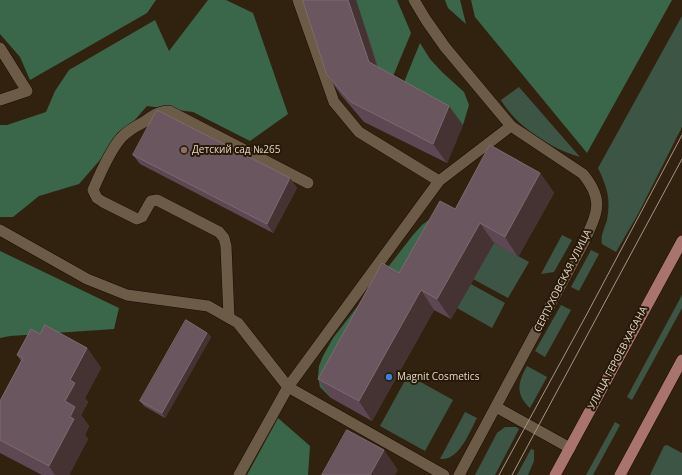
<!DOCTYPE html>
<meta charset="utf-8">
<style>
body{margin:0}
canvas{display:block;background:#312210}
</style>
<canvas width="682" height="475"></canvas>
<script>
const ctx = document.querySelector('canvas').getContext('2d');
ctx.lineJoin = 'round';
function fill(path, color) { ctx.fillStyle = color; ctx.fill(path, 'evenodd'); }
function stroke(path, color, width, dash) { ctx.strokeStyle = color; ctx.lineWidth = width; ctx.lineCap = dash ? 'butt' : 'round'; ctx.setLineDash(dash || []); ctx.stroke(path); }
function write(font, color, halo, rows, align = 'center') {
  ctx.font = font + ' "Open Sans",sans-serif'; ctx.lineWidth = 4; ctx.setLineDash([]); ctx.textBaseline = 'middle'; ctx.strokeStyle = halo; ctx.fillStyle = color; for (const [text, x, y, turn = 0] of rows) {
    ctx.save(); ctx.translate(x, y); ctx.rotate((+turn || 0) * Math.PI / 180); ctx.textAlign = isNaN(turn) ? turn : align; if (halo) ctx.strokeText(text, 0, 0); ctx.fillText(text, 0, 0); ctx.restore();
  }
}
fill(new Path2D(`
 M682,16V127L638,214L616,252L602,244C600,235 605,228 607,220C611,199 607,187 598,168Z
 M519,87L580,157C551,149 516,126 501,100Z
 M562,235L572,240L554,272L541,274Z
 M494,243L529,262L508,298L473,279Z
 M591,250L599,254L579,291L571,287Z
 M471,284L505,303L492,328L457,308Z
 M682,295V308L632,400L627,397Z
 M561,305L571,310L545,357L535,351Z
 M527,366L547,377L530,408C515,394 518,382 527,366Z
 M408,375L453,400L425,451L380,426Z
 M465,412L477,418C469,433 459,461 440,459Z
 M615,422L620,425L593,475H586Z
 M505,427H516L519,429L495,475H475L497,433Z
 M667,445L682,453V475H650L664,446Z
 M531,449L534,450V461L528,475H517Z`), '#3d5545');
fill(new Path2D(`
 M0,0H156L147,13L30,80L20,57L0,34Z
 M208,0H226L253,13L288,114L250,141L193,112L147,106L79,184L39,196L13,217H0V125H7L46,112L55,91L69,70L155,20L169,51Z
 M356,0H397L411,33L389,86L383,83Z
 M445,0H460L466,24L448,8Z
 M471,0H672L587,153L475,17Z
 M420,43L430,59L442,72L464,92L469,105L463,125L400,92Z
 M433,217L331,398L320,387L318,377L319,366L323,356L333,338L413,235L422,225Z
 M0,251L119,308L114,329L10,336L0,338Z
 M278,418L310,446L308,475H247Z`), '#3a664a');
const service = new Path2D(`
 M298,0L334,102L359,132L439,181L511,126
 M0,48L27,91L0,100
 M229,318L226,246L224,238L219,232L157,200L151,201L142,217L137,219L103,202L97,198L93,190C99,176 111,149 121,138C127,131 136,126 144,122C152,116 159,111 169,111L308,183
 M239,475L288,387L439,181`);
const minor = new Path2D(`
 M414,0L426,20L445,47L511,126L583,174C605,201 597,213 584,242L459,475
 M0,230L87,279L127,295L208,306L238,323L288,387L444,475
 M496,407L570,448`);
const primary = new Path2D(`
 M555,475L682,241
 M620,475L682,360`);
stroke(service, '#190b00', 12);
stroke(minor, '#190b00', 12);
stroke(primary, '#190b00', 12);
stroke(service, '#6c5b47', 11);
stroke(minor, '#6c5b47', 11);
stroke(primary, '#a8746b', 11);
stroke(new Path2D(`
 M499,475L588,312L682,135
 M512,475L682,159`), '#a29588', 1);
fill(new Path2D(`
 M303,0H356L378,67L463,125L447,163L364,122L341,95L327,75Z
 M133,155L290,178L297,188L273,233L140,164Z
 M540,173L554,193L518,257L494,243L451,319L434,310L372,421L331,398L318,379L399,273L455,209Z
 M207,333L211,337L165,418L144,406L140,401Z
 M40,334L87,348L101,368L85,398L88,402L81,415L89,426L85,435L88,439L69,475H42L0,453V401L21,361L17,355Z`), '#5c4752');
fill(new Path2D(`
 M348,0H356L382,82L369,62Z
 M449,106L463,125L447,163L433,144Z
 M540,173L554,193L518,257L505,237Z
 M290,178L297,188L273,233L267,224Z
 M480,223L494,243L451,319L437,299Z
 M421,290L434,310L372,421L359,401Z
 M207,333L211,337L165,418L162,413Z
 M87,348L101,368L85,398L88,402L81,415L89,426L85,435L88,439L69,475H55L49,466L70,417L65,401L70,380Z
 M384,450L398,470L395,475H370Z`), '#453232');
const building = new Path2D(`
 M303,0H348L369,62L449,106L433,144L351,102L327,75Z
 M157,110L290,178L267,224L133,155Z
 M490,145L540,173L505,237L480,223L437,299L421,290L359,401L318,379L382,263L399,273L440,201L455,209Z
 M186,320L207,333L162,413L140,401Z
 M45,325L87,348L70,380L75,383L65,401L75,407L70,417L74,419L49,466L0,440V401L23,358L17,355L31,329L40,334Z
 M347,430L384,450L370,475H322Z`);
fill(building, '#6a565f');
stroke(building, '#7d6a70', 1);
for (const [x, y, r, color] of [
 [184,150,4,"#8d6e63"],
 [389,377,4,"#3f7fe0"]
]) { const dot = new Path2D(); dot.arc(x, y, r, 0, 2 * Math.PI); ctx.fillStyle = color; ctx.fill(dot); stroke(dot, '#271906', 1.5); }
write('10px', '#e1d6cb', '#271906', [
 ["Детский сад №265",192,150],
 ["Magnit Cosmetics",397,377]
], 'left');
write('10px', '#e1d6cb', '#271906', [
 ["СЕРПУХОВСКАЯ УЛИЦА",563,281,-63],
 ["УЛИЦА ГЕРОЕВ ХАСАНА",618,358,-62]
]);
</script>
